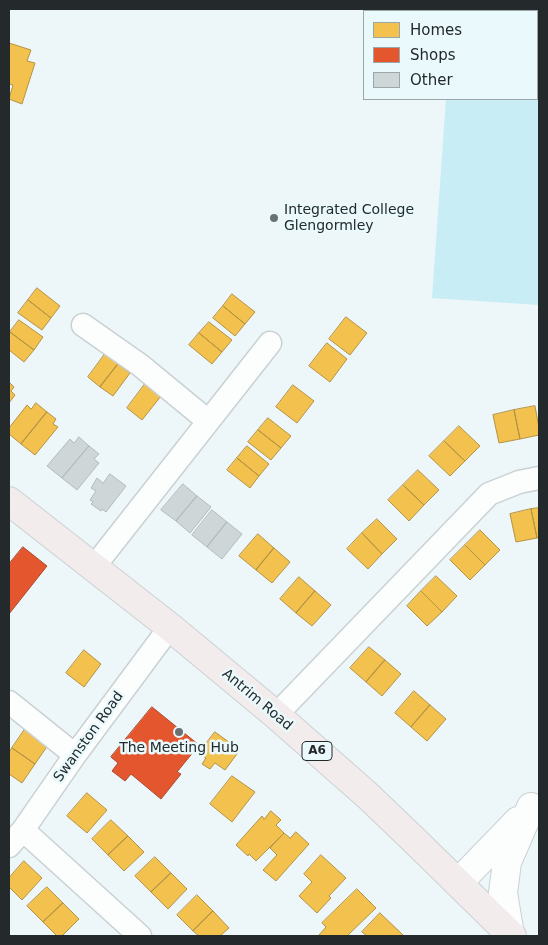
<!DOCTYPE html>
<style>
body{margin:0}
#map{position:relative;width:548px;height:945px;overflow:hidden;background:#edf6f8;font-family:"DejaVu Sans",sans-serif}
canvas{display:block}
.frame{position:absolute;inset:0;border:10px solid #24292b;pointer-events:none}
.legend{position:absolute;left:363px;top:10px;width:175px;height:90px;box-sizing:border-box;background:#e9f9fc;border:1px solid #9aa6a8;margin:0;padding:6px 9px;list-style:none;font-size:15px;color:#24292b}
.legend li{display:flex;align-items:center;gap:10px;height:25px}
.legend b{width:25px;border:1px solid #9aa6a8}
</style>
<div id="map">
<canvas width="548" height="945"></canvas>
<div class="frame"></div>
<ul class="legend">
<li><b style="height:14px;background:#f2c14e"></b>Homes</li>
<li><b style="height:14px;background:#e4572e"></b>Shops</li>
<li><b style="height:14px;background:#cfd6d8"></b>Other</li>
</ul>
</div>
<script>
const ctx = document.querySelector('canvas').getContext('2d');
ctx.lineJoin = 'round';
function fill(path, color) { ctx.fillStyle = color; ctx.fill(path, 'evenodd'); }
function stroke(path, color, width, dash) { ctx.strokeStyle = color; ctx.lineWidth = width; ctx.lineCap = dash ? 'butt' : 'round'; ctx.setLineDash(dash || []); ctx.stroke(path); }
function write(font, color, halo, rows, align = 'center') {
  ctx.font = font + ' "DejaVu Sans",sans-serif'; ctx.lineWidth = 5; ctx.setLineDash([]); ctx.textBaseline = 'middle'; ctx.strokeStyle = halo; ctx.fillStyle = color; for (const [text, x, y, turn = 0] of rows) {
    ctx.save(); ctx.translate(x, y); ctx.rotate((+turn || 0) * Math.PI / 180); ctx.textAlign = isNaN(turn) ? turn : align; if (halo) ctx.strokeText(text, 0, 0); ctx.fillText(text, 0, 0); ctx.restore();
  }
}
fill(new Path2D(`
 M452,9H539V305L432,298L446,99H537V11H452Z`), '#c8edf5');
const homes = new Path2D(`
 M9,43L31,50L27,61L35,63L22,104L9,99L13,85L9,84Z
 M37,288L60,306L51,318L28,300Z
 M232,294L255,312L245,324L223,306Z
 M28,300L51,318L42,330L18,313Z
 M223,306L245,324L235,336L213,318Z
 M346,317L367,333L350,355L329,339Z
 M19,320L43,337L34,350L10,332Z
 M209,322L232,340L222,352L199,333Z
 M10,332L34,350L24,362L9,350V334Z
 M199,333L222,352L212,364L189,345Z
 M327,343L347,359L330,382L309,366Z
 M105,354L118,364L100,387L88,377Z
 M118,364L130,373L113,396L100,387Z
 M9,382L14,387L11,391L15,395L9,403Z
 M145,384L161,396L142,420L127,408Z
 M293,385L314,401L297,423L276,407Z
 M36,403L47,412L21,444L9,434V428L27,405L31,409Z
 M535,406L539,428V435L520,439L514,410Z
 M514,410L520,439L499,443L493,415Z
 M47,412L56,419L53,424L58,427L35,455L21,444Z
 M268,418L291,436L281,448L258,430Z
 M459,426L480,446L465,461L444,441Z
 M258,430L281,448L271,460L248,442Z
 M444,441L465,461L450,476L429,456Z
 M247,446L269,464L259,476L237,458Z
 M237,458L259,476L250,488L227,470Z
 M418,470L439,490L424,505L403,485Z
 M403,485L424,505L409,521L388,500Z
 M539,508V537L537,538L531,509Z
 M531,509L537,538L516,542L510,514Z
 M377,519L397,539L382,554L362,533Z
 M480,530L500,550L485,565L465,545Z
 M362,533L382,554L368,569L347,549Z
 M258,534L274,548L256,570L239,556Z
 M465,545L485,565L470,580L450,560Z
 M274,548L290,562L272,583L256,570Z
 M436,576L457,596L442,612L421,591Z
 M299,577L315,591L296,613L280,599Z
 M315,591L331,605L312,626L296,613Z
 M421,591L442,612L427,626L407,606Z
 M369,647L385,660L366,682L350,668Z
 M84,650L101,664L84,687L66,673Z
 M385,660L401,674L382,696L366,682Z
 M414,691L430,705L411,727L395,713Z
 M430,705L446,719L427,741L411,727Z
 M25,729L48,745L35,764L12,748Z
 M215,732L240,750L225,770L215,763L210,769L202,764L206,758L199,753Z
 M12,748L35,764L22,783L9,774V753Z
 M232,776L255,792L232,822L210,804Z
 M87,793L107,810L87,833L67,816Z
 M271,811L281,820L276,825L284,833L256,861L249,854L248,856L236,845L262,816L264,819Z
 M111,820L128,836L108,855L92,839Z
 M296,832L309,844L276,881L263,870L277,855L270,848L284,833L290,838Z
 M128,836L144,852L124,871L108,855Z
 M321,855L346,878L329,896L331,898L317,913L299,896L312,882L304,874Z
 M155,857L171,873L151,892L135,876Z
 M24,861L42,878L22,900L9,887V878Z
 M171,873L187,889L168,909L151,892Z
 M47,887L63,903L43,922L27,906Z
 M357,889L376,908L347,936H320L319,935L326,927L322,923Z
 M197,895L213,911L193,931L177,915Z
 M63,903L79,919L62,936H57L43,922Z
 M213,911L229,928L220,936H199L193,931Z
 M380,913L403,935L402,936H367L362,932Z`);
fill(homes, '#f2c14e');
stroke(homes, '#b49344', 1);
const shops = new Path2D(`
 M23,547L47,566L9,614V564Z
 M152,707L199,745L177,772L181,774L161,799L131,774L125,781L112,771L118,763L111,757Z`);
fill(shops, '#e4572e');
stroke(shops, '#aa492d', 1);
const building = new Path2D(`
 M79,437L89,446L62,478L47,466L70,439L74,443Z
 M89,446L99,454L94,459L99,463L77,490L62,478Z
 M110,474L126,486L106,512L102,509L101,511L91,504L93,502L90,500L96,491L91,488L97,478L103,483Z
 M183,484L197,496L176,521L161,510Z
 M197,496L211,507L190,533L176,521Z
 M212,510L227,522L207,547L192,535Z
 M227,522L242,534L222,559L207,547Z`);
fill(building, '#cfd6d8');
stroke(building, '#b3babb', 1);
const minor = new Path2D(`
 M83,325L140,365L208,421
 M93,568L270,343
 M9,702L75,755
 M276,715L489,494L519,482L539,478
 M23,830L140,936
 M9,846L23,830L75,755L170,627`);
const tertiary = new Path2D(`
 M458,883L518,821
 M510,935L503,893L507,862L531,807`);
const primary = new Path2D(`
 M9,501L170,627L276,715L367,795L414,840L512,936`);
stroke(minor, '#cad1d3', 25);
stroke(tertiary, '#cad1d3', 30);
stroke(primary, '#cdd1d2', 30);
stroke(minor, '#fcfefe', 22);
stroke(tertiary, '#fcfefe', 28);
stroke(primary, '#f2eced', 28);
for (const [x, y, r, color] of [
 [274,218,5,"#6a7173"],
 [179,732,5,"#6a7173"]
]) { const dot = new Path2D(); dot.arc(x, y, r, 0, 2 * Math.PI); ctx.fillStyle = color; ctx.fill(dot); stroke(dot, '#e9f9fc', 2); }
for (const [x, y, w] of [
 [317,751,30]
]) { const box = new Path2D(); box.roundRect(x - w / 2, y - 9.5, w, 19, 4); ctx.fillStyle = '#e9f9fc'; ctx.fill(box); stroke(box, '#24292b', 1); }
write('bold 12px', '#24292b', null, [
 ["A6",317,751]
]);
write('14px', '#24292b', '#e9f9fc', [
 ["Integrated College",284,210],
 ["Glengormley",284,226],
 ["The Meeting Hub",179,748,"center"]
], 'left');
write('14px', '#24292b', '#e9f9fc', [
 ["Antrim Road",257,700,40],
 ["Swanston Road",89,737,-54]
]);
</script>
